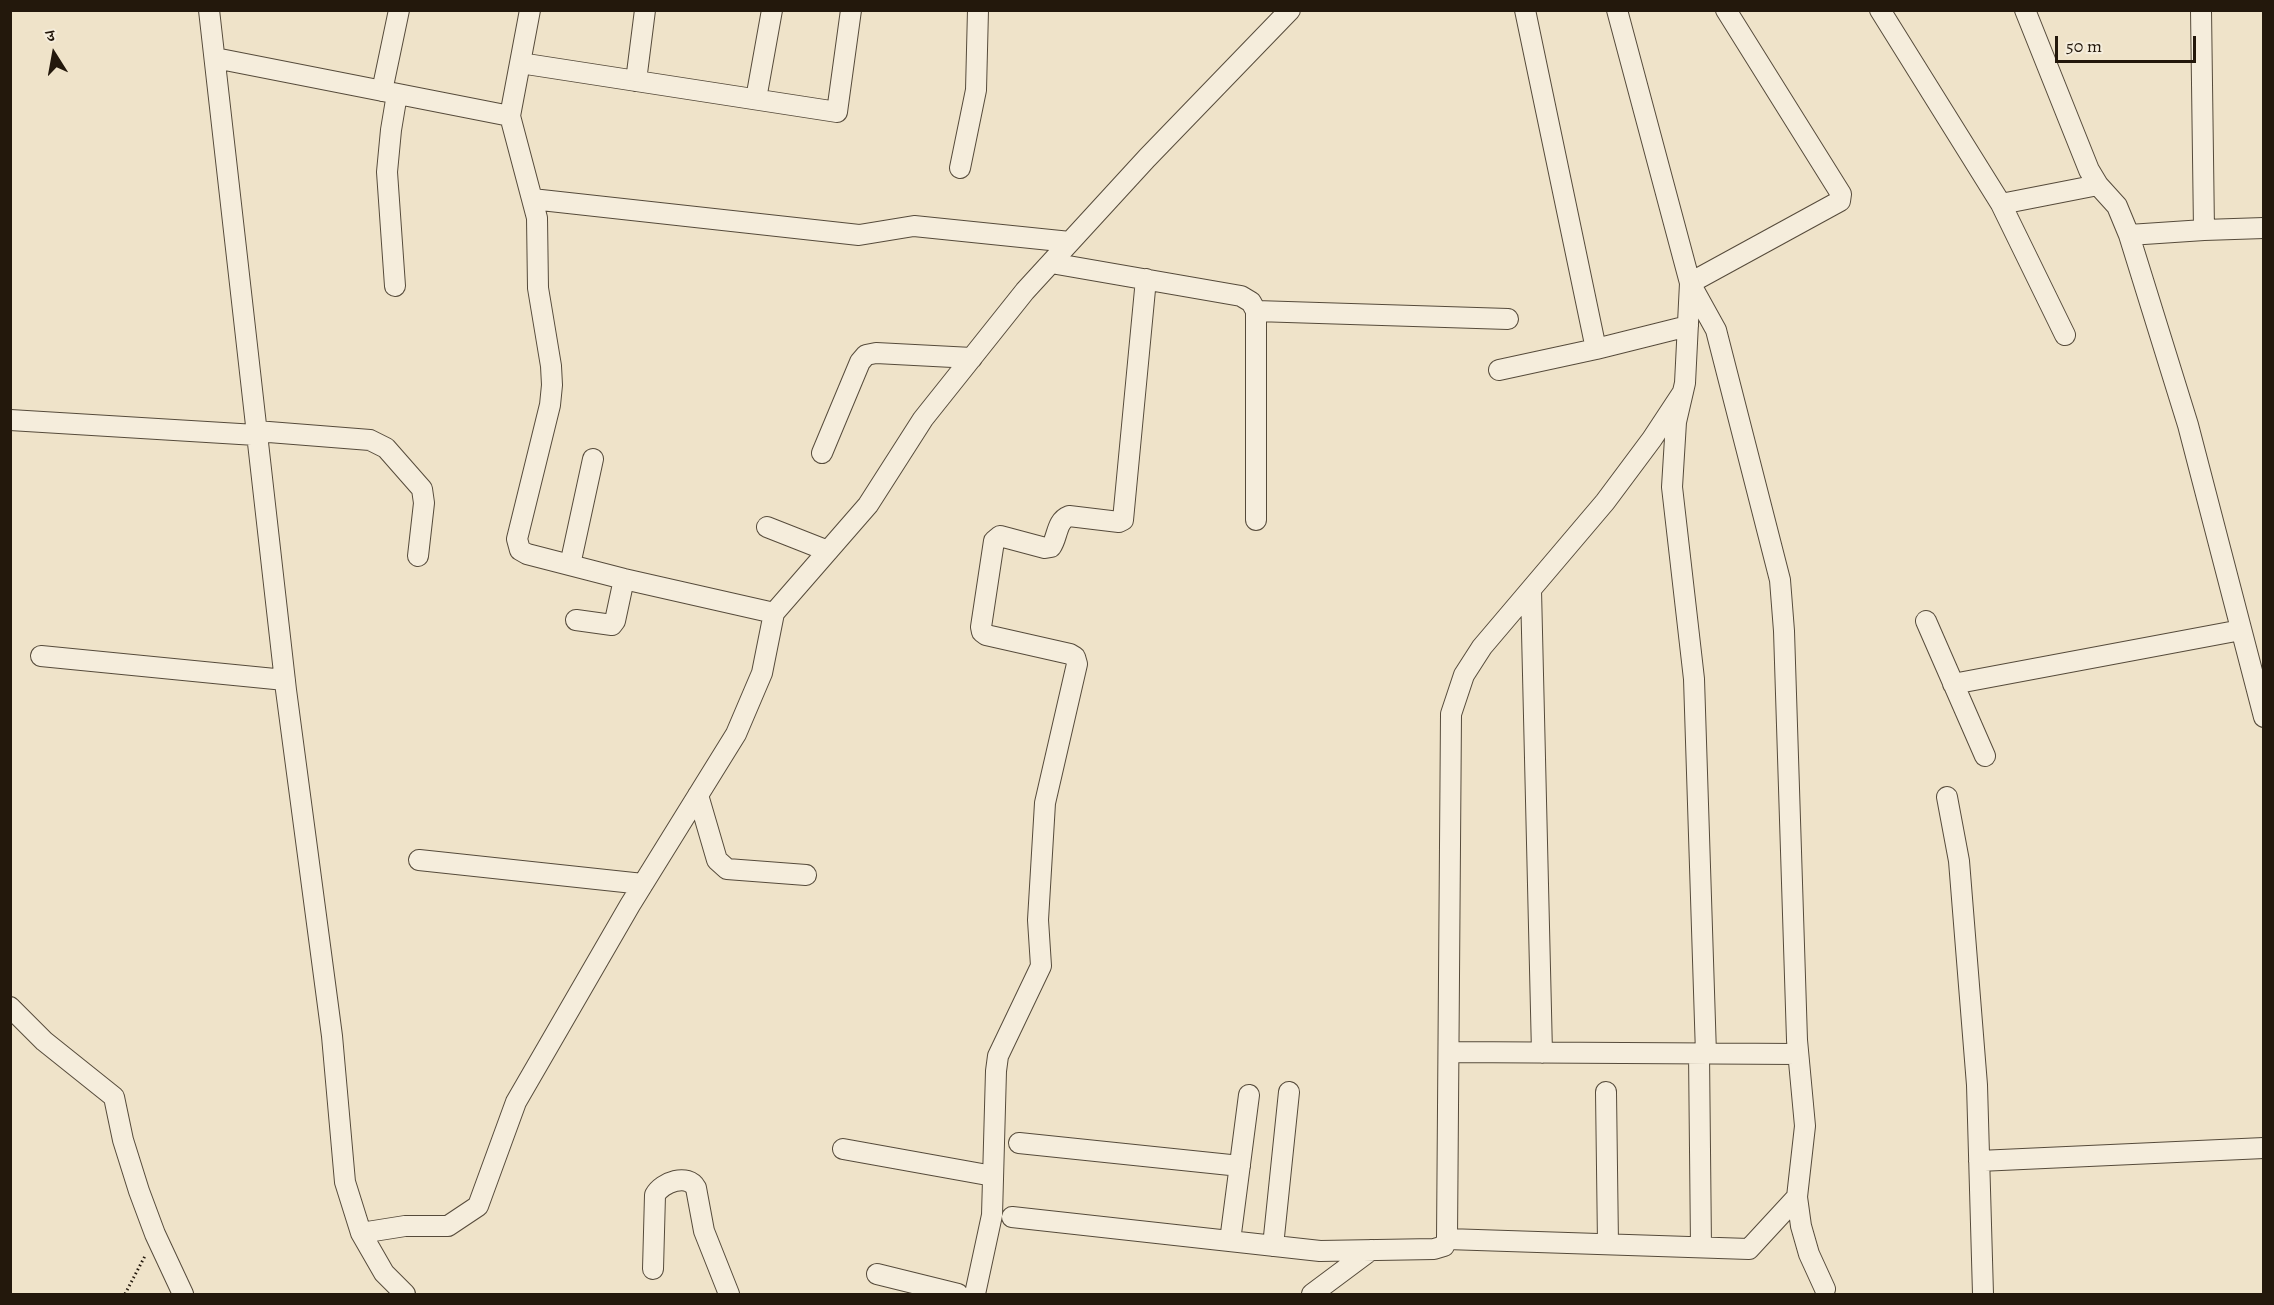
<!DOCTYPE html>
<meta charset="utf-8">
<style>
body{margin:0}
#map{position:relative;width:2274px;height:1305px;overflow:hidden;background:#efe3c9;font-family:Alegreya,"Noto Serif Devanagari",serif}
canvas{display:block}
.frame{position:absolute;inset:0;border:12px solid #23180c;pointer-events:none}
.north{position:absolute;left:24px;top:24px;width:60px;height:60px;-webkit-text-stroke:4px #f5eddc;paint-order:stroke;rotate:349deg;font-size:16px;font-weight:700;line-height:24px;text-align:center;color:#23180c}
.north::after{content:'';display:block;margin:auto;width:21px;height:27px;background:#23180c;clip-path:polygon(50% 0,100% 100%,50% 72%,0 100%)}
.scale{position:absolute;left:2055px;top:36px;width:141px;height:27px;box-sizing:border-box;border:3px solid #23180c;border-top:0;padding-left:8px;font-size:18px;line-height:21px;white-space:nowrap;color:#23180c;-webkit-text-stroke:4px #f5eddc;paint-order:stroke}
</style>
<div id="map">
<canvas width="2274" height="1305"></canvas>
<div class="frame"></div>
<div class="north">उ</div>
<div class="scale">50 m</div>
</div>
<script>
const ctx = document.querySelector('canvas').getContext('2d');
ctx.lineJoin = 'round';
function stroke(path, color, width, dash) { ctx.strokeStyle = color; ctx.lineWidth = width; ctx.lineCap = dash ? 'butt' : 'round'; ctx.setLineDash(dash || []); ctx.stroke(path); }
const minor = new Path2D(`
 M209,10L286,690L332,1036L345,1182L361,1233L384,1273L405,1294
 M1525,10L1596,349
 M1617,10L1690,283L1716,330L1780,580L1784,631L1797,1040L1805,1126L1797,1197L1801,1226L1809,1254L1825,1289
 M1880,10L2001,204L2065,335
 M2025,10L2089,170L2098,185L2117,206L2129,235L2188,425L2264,717
 M2201,10L2204,230
 M215,58L510,116L520,63L837,112L851,10
 M520,63L530,10
 M636,81L645,10
 M382,91L399,10
 M756,99L772,10
 M510,116L537,218L538,288L551,366L552,385L550,405L517,539L520,550L527,554L624,579L774,613
 M960,168L976,90L978,10
 M532,199L859,235L914,226L1070,242
 M2001,204L2098,185
 M2129,235L2204,230L2264,228
 M1051,263L1241,296L1251,302L1256,311V520
 M395,286L387,172L391,130L397,94
 M1256,311L1508,319
 M1499,370L1596,349L1688,326
 M10,420L256,435
 M256,431L370,440L386,448L422,489L424,503L418,556
 M822,453L860,362L866,355L876,353L972,358
 M767,527L828,551
 M570,565L593,459
 M1531,590L1542,1053
 M576,620L612,625L615,621L624,579
 M1926,621L1985,756
 M41,656L285,680
 M1953,684L2241,630
 M698,795L717,860L727,869L806,875
 M1947,797L1959,861L1977,1085L1983,1294
 M419,860L643,884
 M10,1007L44,1041L114,1097L123,1140L139,1191L155,1234L183,1294
 M1449,1052L1798,1054
 M1699,1053L1701,1247
 M1706,1054L1694,679L1672,487L1676,422L1685,383L1690,283L1840,201L1841,194L1726,10
 M1606,1092L1608,1244
 M1019,1143L1240,1166
 M843,1149L993,1176
 M1979,1161L2264,1148
 M1012,1217L1320,1251L1434,1249L1444,1246L1447,1239L1451,714L1464,675L1482,647L1605,502L1652,439L1683,392
 M361,1233L405,1226H448L478,1206L516,1102L630,905L736,734L762,673L774,613L868,505L923,419L1025,291L1147,158L1290,10
 M1447,1239L1749,1249L1797,1197
 M1230,1241L1249,1095
 M1273,1246L1289,1092
 M653,1269L655,1195C662,1182 688,1173 696,1188L704,1231L729,1294
 M877,1274L958,1294
 M975,1294L992,1215L996,1071L998,1056L1041,966L1038,920L1045,803L1077,664L1075,657L1070,654L986,635L982,632L981,627L994,541L1000,536L1045,548L1051,547C1058,537 1056,521 1069,516L1119,522L1123,520L1146,279
 M1312,1294L1371,1250`);
stroke(minor, '#564b3b', 22);
stroke(new Path2D(`
 M125,1294L145,1256`), '#23180c', 3, [1.5, 3]);
stroke(minor, '#f5eddc', 20);
</script>
